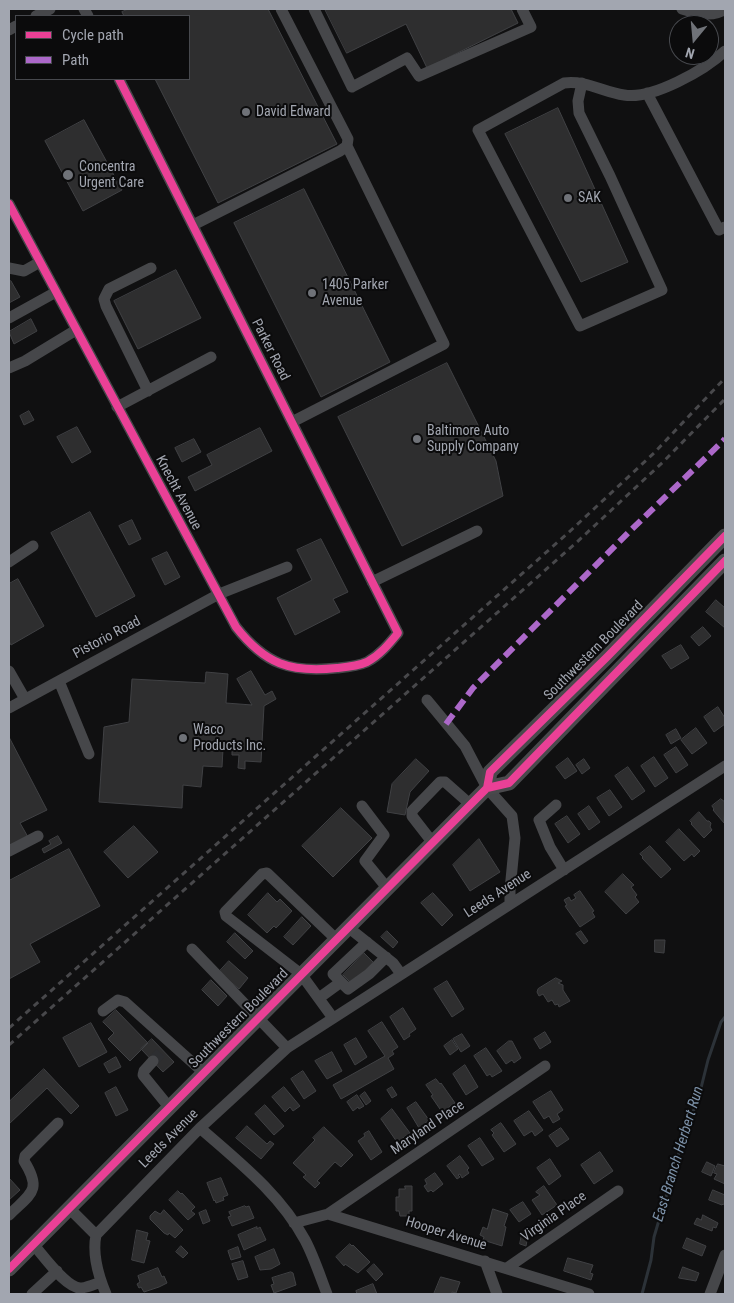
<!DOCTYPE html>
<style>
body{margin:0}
#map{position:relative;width:734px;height:1303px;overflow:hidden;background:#101011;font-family:"Roboto Condensed",sans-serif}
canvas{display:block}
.frame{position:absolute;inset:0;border:10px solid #a2a6b0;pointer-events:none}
.legend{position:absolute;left:15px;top:15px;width:175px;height:65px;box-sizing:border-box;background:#0b0b0c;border:1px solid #47494e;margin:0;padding:6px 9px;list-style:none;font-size:15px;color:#a2a6b0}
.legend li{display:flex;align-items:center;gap:10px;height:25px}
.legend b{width:25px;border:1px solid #47494e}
.north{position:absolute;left:669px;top:15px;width:50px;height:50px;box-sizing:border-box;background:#0b0b0c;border:1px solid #47494e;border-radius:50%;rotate:197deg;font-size:14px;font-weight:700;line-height:20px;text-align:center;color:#a2a6b0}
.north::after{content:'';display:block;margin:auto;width:18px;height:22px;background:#6f7278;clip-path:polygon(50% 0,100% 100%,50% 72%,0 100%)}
</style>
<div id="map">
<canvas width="734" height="1303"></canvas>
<div class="frame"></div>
<ul class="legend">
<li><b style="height:6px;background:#ea4096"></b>Cycle path</li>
<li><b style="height:6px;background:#ac68c9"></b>Path</li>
</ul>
<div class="north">N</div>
</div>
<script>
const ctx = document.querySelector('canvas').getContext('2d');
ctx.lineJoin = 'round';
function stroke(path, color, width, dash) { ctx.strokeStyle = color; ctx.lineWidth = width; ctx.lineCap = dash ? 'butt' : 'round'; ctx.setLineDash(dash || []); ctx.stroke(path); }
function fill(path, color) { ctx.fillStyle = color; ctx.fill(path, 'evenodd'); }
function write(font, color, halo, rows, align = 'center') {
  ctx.font = font + ' "Roboto Condensed",sans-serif'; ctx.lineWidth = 4; ctx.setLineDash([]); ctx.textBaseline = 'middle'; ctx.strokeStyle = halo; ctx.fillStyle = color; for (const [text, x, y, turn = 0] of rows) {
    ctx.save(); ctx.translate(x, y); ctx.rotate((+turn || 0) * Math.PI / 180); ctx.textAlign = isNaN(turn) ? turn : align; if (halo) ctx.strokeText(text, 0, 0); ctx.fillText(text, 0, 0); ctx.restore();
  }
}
stroke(new Path2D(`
 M642,1294L651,1260L654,1237L684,1136L699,1096L708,1060L721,1022L725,1017`), '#2c3238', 3);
const building = new Path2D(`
 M129,9H268L337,144L218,203L155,79H189V16H124L122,12Z
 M325,9H511L518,23L427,68L406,24L347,53Z
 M558,108L628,262L581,282L505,134Z
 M84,120L122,190L83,211L45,141Z
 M304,189L390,362L321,397L234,223Z
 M176,270L201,318L138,349L114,301Z
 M11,281L20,297L9,303V282Z
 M31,319L37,331L14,344L9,332Z
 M447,363L496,461L503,496L402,546L338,417Z
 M29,411L34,420L24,425L20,416Z
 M77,427L91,452L72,463L57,437Z
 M260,428L272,451L195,491L188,477L212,465L207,455Z
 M194,439L201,452L182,462L175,448Z
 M90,512L135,596L96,617L51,533Z
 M132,520L141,539L129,545L119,526Z
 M321,539L348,592L333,599L340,612L295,635L277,598L312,580L297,550Z
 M167,552L180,577L165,585L152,559Z
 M18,579L44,626L11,645L9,641V584Z
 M716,600L725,608V628L706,612Z
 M703,627L711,636L699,646L691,637Z
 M681,645L689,658L671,669L662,656Z
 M251,671L265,695L272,691L276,699L264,706L261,762L245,761V769L238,768L239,755H232V750L223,749L222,767L203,766L201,787L183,785L182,808L99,802L104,727L129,722L132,679L205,683L206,672L228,674L226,703L252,705L237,679Z
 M718,707L725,718V724L714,732L704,717Z
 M696,728L707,743L692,754L681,740Z
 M676,729L681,738L671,744L666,735Z
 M9,737L47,810L20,823L28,837L9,847Z
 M676,747L688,765L676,773L664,755Z
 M654,757L668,778L655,787L641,766Z
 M568,758L577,771L565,779L556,767Z
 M416,759L429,771L410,792L405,815L387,812L392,784Z
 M584,759L590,768L582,774L576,765Z
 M628,767L645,791L632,800L615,776Z
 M610,790L622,807L609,816L597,798Z
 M721,799L725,802L724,823L713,810L714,809L712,806Z
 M589,806L600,822L589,830L578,814Z
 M341,808L372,838L333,877L302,846Z
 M699,812L707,821H709L711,823L710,827L712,830L704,838L691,824L692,823L690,821Z
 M567,816L580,834L568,843L555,824Z
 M134,826L158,852L128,878L104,852Z
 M679,829L700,851L694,857L692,854L684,861L666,842Z
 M58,836L62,843L44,853L42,849L51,844L49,841Z
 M479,839L500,872L470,891L453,865Z
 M650,846L671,869L661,878L642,858L643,857L640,854Z
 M69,849L100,906L30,944L40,962L9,979V881Z
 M623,874L634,885L631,887L637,895L635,897L639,902L626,914L605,892Z
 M580,891L594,911L592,912L595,917L580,927L565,906L567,905L564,900L569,897L571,901L576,898L574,895Z
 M268,893L277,902L280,899L292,911L276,928L274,926L267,933L248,915Z
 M433,893L453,915L442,926L421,903Z
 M302,917L311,926L293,945L284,937Z
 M387,931L398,942L393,948L381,937Z
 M581,931L588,941L584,944L576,934Z
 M235,933L253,951L245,959L227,942Z
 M655,940H665L664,953L655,952Z
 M364,953L374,963L353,985L343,975Z
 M229,961L248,978L239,989L219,972Z
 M556,978L562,981L558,983L563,985V990L570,1001L559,1007L558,1004L555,1005L552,1000L548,1002L543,994L539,996L537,992L538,989Z
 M211,980L227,996L218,1006L202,990Z
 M447,981L464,1009L452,1017L434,989Z
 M403,1008L416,1029L409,1034L410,1036L404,1040L390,1017Z
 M116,1010L148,1043L130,1061L108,1039L114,1033L103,1022Z
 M382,1022L398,1047L392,1051L394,1054L388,1058L394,1069L341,1099L333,1085L385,1056L368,1031Z
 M91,1023L107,1052L79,1067L63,1038Z
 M545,1032L551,1042L540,1049L534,1039Z
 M462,1034L470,1046L461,1052L453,1039Z
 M356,1038L367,1057L355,1065L344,1045Z
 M152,1039L174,1062L163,1072L141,1049Z
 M452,1040L458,1049L450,1055L444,1046Z
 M509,1041H512L521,1058L514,1063L512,1060L506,1064L497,1051Z
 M486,1048L502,1071L492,1077L490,1074L487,1076L474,1056Z
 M332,1052L342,1071L327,1079L315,1061Z
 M116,1057L121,1067L109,1073L104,1064Z
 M465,1065L478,1087L466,1095L453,1074Z
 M44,1069L79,1106L71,1114L47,1088L9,1124V1102Z
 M303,1071L316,1091L304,1099L291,1079Z
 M436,1079L440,1084L441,1083L455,1103L442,1112L431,1096L433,1095L426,1085Z
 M116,1087L128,1110L116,1116L105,1093Z
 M284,1087L300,1106L293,1111L290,1107L285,1112L272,1097Z
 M392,1087L397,1095L392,1098L387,1090Z
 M551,1091L563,1110L557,1114L560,1119L553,1123L549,1116L544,1119L533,1102Z
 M365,1092L371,1101L366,1105L360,1096Z
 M357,1095L364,1106L359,1109L358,1107L353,1111L347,1102Z
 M416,1102L429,1120L419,1128L407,1108Z
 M265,1105L284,1126L274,1135L255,1114Z
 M392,1109L410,1133L397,1142L381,1119Z
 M529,1111L543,1130L535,1136L532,1131L524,1136L514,1121Z
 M501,1123L516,1144L504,1152L492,1135L494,1133L491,1130Z
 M247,1126L267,1144L270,1141L274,1144L261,1159L236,1138Z
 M324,1127L353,1155L341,1167L335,1162L317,1181L320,1183L315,1188L303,1177L306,1175L293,1163L315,1140L313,1138Z
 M561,1128L569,1139L557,1147L549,1136Z
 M369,1131L382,1152L371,1160L358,1141L365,1136L364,1134Z
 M480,1138L494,1159L482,1166L468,1146Z
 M600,1152L613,1171L594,1184L581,1165Z
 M460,1156L469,1168L467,1170L469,1173L462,1178L460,1174L458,1175L460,1177L457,1179L447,1166Z
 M550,1159L561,1176L549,1185L537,1168Z
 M707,1162L715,1166L711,1176L702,1172Z
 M718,1164L725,1166V1184L714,1179L717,1174L714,1173Z
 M435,1173L443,1184L433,1192L431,1190L428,1192L424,1186L427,1184L425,1180Z
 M9,1178L20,1190L9,1200Z
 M221,1178L228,1195L223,1197L224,1200L216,1203L215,1200L214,1201L207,1183Z
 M405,1186H412V1211H409V1216H400L399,1211H396V1197H399V1189H405Z
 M544,1186L557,1205L542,1215L532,1200L540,1195L536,1192Z
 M713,1190L725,1195V1205L723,1204L722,1205L709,1200Z
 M178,1191L181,1194L182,1193L195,1207L191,1211L195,1214L188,1220L169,1200Z
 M523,1202L531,1214L519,1222L510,1210Z
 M245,1206L246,1207L249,1206L254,1218L232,1226L228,1217L231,1216L229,1212Z
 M493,1209L508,1214L504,1226L506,1227L502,1246L483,1240L484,1237L480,1235L483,1227L487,1229Z
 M164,1210L183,1230L175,1238L169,1233L168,1235L164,1233L150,1219V1216L155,1211L160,1214Z
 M206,1210L210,1221L203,1224L199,1213Z
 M703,1215L718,1223L716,1228L713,1227L712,1231L694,1224L697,1218L701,1220Z
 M257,1227V1229L260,1227L266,1240L244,1250L238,1235Z
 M137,1230L148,1233L146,1240L150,1241L144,1263L132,1260Z
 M522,1234L528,1235L526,1246L520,1244Z
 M687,1238L706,1246L702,1256L683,1248Z
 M350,1244L352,1246L353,1245L370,1262L358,1273L345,1264L344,1266L336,1257Z
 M181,1246L188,1253L183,1258L176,1252Z
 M238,1247L241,1257L231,1260L228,1251Z
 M274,1249L280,1264L271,1269L260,1270L255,1257Z
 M568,1258L593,1265L590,1273L593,1274L591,1280L564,1271Z
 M243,1261L248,1277L238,1280L232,1264Z
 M374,1264L383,1274L376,1281L367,1271Z
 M683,1267L699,1273L696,1281L679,1278Z
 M158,1268L162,1277L164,1276L167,1283L159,1287L144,1292L141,1287L139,1288L137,1284L140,1282L138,1276Z
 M291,1272L293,1273L296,1285L274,1293L271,1285L274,1284L272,1278Z
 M441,1277L460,1282L456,1293L452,1292V1294H434Z
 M373,1284L377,1294H357L356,1291Z`);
fill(building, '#2e2e2f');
stroke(building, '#404144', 1);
stroke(new Path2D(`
 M153,1061L163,1050`), '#2d2e31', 11, [11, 5.5]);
stroke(new Path2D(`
 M84,9L88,16
 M314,9L352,87L407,58L419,76L531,27L522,9
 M682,9C695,13 713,18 725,9
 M36,16L50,9
 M9,30L16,26
 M582,83L578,101L579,113L610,176L662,290L580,326L478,130L564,83C586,80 603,92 624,95C652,100 705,70 725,51
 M647,93L719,230L725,227
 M9,204L236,627C265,664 290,673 337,668C347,667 358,666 367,662C380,655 389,644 398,633L119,79
 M193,225L340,151L347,146L348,139L281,9
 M9,268L24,271L40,262
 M9,318L56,292
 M9,368L25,361L76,330
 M148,391L106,306L104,299L109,289L151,268
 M117,407L211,357
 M292,422L444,344L347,146
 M9,562L33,546
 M372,582L477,531
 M9,671L25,699
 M59,681L89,754
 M427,700L465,746L487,788L512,816L515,838L510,890V904
 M9,708L219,594L287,567
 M556,805L539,820L550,847L564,870
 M362,806L384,835L365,861L388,889
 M433,843L412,816V811L440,782H445L471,805
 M9,851L38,836
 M349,928L393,963L401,974
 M192,949L287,1048
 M341,982L333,974L367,942
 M319,998L341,982L348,989L369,974L386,957
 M103,1011L118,1000L125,1002L203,1072
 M333,1018L301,974L226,916L225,912L262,874L267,873L337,940
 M153,1061L144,1071L143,1075L169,1107
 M200,1128C239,1162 280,1194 305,1240C314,1257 320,1276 327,1294
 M69,1208L96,1235
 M328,1214L545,1066
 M9,1215C30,1194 43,1191 24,1161L25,1156L58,1123
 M294,1223L328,1214L589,1294
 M33,1244C43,1255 67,1290 82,1288C88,1287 95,1284 101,1282
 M485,1261L497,1294
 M507,1268L618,1191
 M32,1294L57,1271
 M106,1294C98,1275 92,1255 96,1235L200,1128L287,1048L725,766
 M710,1294L725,1255`), '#46474a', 11);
stroke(new Path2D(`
 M487,788L490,772L607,657L725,536
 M9,1269L487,788L509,783L725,561`), '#49494c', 15);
stroke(new Path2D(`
 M9,1028L568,533L654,453L725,378
 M9,1045L577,542L663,462L725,399`), '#48484b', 3, [6, 5]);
stroke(new Path2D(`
 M446,724L473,688L628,533L725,439`), '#ac68c9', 6, [12, 6]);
stroke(new Path2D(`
 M9,204L236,627C265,664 290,673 337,668C347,667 358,666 367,662C380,655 389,644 398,633L119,79
 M487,788L490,772L607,657L725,536
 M9,1269L487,788L509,783L725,561`), '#ea4096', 8);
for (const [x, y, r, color] of [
 [246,112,5,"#6f7278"],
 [68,175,6,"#6f7278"],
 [568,198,5,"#6f7278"],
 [312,293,5,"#6f7278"],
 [417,439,5,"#6f7278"],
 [183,738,5,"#6f7278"]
]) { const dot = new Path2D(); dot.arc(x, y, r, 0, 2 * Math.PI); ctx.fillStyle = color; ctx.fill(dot); stroke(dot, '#0b0b0c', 2); }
write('14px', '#a2a6b0', '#0b0b0c', [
 ["David Edward",256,112],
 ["Concentra",79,167],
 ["Urgent Care",79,183],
 ["SAK",578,198],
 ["1405 Parker",322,285],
 ["Avenue",322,301],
 ["Baltimore Auto",427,431],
 ["Supply Company",427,447],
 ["Waco",193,730],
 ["Products Inc.",193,746]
], 'left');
write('14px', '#a2a6b0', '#0b0b0c', [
 ["Parker Road",270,350,63],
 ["Knecht Avenue",178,493,62],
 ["Pistorio Road",107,638,-28],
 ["Southwestern Boulevard",594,651,-45],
 ["Leeds Avenue",498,894,-33],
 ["Southwestern Boulevard",239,1019,-45],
 ["Maryland Place",428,1128,-34],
 ["Leeds Avenue",169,1139,-45],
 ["Virginia Place",554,1217,-35],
 ["Hooper Avenue",446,1234,17]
]);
write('italic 15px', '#7c91a8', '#0b0b0c', [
 ["East Branch Herbert Run",679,1154,-73]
]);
</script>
